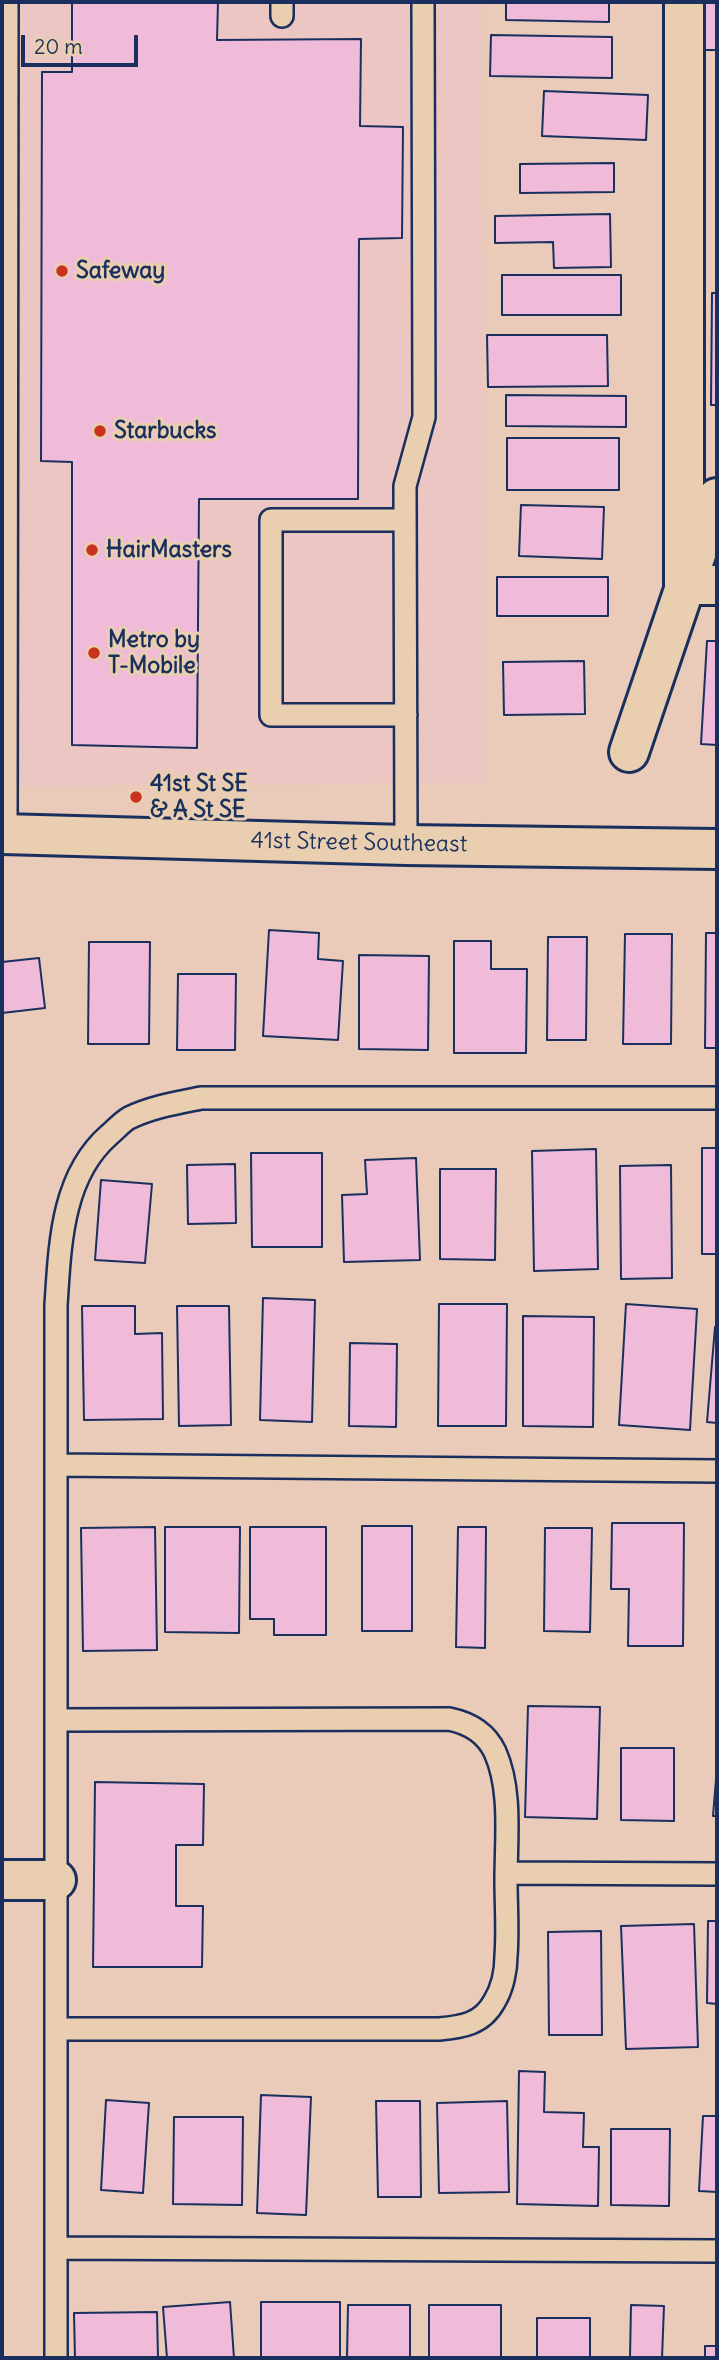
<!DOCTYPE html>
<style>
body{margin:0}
#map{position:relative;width:719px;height:2360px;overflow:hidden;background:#eacab8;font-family:Delius,sans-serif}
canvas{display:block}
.frame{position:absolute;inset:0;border:4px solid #1b2f5e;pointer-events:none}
.scale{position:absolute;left:21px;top:35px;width:117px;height:32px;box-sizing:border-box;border:4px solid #1b2f5e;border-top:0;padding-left:9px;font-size:21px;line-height:24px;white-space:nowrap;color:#1b2f5e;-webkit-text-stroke:5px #e9ceb0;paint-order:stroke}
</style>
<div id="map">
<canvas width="719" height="2360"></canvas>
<div class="frame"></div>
<div class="scale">20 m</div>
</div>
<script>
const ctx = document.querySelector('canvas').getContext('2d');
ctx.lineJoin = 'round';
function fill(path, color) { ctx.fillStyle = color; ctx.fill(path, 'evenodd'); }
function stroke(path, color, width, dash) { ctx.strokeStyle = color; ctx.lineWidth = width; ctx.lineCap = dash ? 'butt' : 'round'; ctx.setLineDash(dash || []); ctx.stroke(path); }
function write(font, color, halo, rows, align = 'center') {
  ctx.font = font + ' Delius,sans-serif'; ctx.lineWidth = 6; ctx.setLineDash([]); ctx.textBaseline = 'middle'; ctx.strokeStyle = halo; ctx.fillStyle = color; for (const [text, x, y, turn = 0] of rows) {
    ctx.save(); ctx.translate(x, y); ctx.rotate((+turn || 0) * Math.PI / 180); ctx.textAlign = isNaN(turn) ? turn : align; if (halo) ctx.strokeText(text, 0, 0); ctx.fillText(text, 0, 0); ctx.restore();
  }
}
fill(new Path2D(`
 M2,2H481L485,783L2,786Z`), '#ecc6c2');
const building = new Path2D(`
 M72,2H218L217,40L361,39L360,126L403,127L402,238L359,239L358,499H199L197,748L72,745V462L41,461L42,72H72Z
 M506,2H609V22L506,20Z
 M704,2H717V50H703Z
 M491,35L612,37V78L490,76Z
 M544,91L648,95L646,140L542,136Z
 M614,163V192L520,193V164Z
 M610,214L611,267L554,268L553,242L495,243V216Z
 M502,275H621V315H502Z
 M712,293H717V405H711Z
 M487,335H607L608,386L488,387Z
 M506,395L626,396V427L506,426Z
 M507,438H619V490H507Z
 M521,505L604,507L602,559L519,556Z
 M497,577H608V616H497Z
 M707,641H717V745L701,744Z
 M584,661L585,714L504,715L503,662Z
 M269,930L319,933L318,959L343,961L338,1040L263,1036Z
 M706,933H717V1048H705Z
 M625,934H672L671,1044H623Z
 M548,937H587L586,1040H547Z
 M454,941H491V969H527L526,1053H454Z
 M89,942H150L149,1044H88Z
 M359,955L429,956L428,1050L359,1049Z
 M39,958L45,1008L2,1013V962Z
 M178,974H236L235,1050H177Z
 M702,1148H717V1254H702Z
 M596,1149L598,1269L534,1271L532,1151Z
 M251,1153H322V1247H252Z
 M416,1158L420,1260L344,1262L342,1195L367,1194L365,1160Z
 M235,1164L236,1223L188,1224L187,1165Z
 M671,1165L672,1278L621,1279L620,1166Z
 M440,1169H496L495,1260L440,1259Z
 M101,1180L152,1184L145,1263L95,1260Z
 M263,1298L315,1300L312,1422L260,1420Z
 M439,1304H507L506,1426H438Z
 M626,1304L697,1309L690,1430L619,1425Z
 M82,1306H135V1334L162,1333L163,1419L84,1420Z
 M177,1306H229L231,1425L179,1426Z
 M523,1316L594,1317L593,1427L523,1426Z
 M715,1327H717V1423L707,1422Z
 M350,1343L397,1344L396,1427L349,1426Z
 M612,1523H684L683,1646H628L629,1589H611Z
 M362,1526H412V1631H362Z
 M155,1527L157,1650L83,1651L81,1528Z
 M165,1527H240L239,1633L165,1632Z
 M250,1527H326V1635H274V1619H250Z
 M458,1527H486L485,1648L456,1647Z
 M545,1528H592L590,1632L544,1631Z
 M528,1706L600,1707L597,1819L525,1817Z
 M621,1748H674V1821L621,1820Z
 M717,1767V1816H713Z
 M95,1782L204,1784L203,1845H176V1906H203L202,1967H93Z
 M708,1921H717V2004L707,2003Z
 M694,1924L698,2047L626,2049L621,1926Z
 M601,1931L602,2035H549L548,1932Z
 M519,2071L545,2072L544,2112L584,2113L583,2147H599L598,2206L517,2204Z
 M261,2095L311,2097L306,2215L257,2213Z
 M106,2100L149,2103L143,2193L101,2190Z
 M376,2101H420L421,2197H378Z
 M507,2101L509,2192L439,2193L437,2103Z
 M703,2116H717V2192L699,2191Z
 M174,2117H243L242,2205L173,2204Z
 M611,2129H670L669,2206L611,2205Z
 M230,2302L234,2358H167L163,2307Z
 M261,2302H340V2358H261Z
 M348,2305H410V2358H347Z
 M429,2305H501V2358H429Z
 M631,2305L664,2306L662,2358H630Z
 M157,2312L158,2358H75L74,2313Z
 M537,2318H590V2358H537Z
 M705,2346H717V2358H705Z`);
fill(building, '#efbbd9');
stroke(building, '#1b2f5e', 2);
const service = new Path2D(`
 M282,2V16
 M405,520H271V715H406
 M6,834L7,2
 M406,845L405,486L424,417L423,2
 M56,1465L717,1471
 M56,1720L449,1719C469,1723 486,1733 495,1752C512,1790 506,1839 506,1880C506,1905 508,1931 506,1956C506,1971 502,1989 494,2002C482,2024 462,2027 439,2029H56
 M506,1873L717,1874
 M56,2248L717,2251
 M56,2358V1305C60,1247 61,1177 109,1135C115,1130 122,1122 129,1118C152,1107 176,1103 201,1098H717`);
const minor = new Path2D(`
 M684,2V585H717
 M629,752L712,507L717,498
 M2,834L406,845L717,849
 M2,1880H56`);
stroke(service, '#1b2f5e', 26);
stroke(minor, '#1b2f5e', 44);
stroke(service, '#e9ceb0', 21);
stroke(minor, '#e9ceb0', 38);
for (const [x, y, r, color] of [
 [62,271,7,"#c8321e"],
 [100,431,7,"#c8321e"],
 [92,550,7,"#c8321e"],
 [94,653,7,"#c8321e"],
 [136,797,7,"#c8321e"]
]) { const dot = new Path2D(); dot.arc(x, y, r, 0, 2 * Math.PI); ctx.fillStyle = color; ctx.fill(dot); stroke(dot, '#e9ceb0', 2.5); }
write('bold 23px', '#1b2f5e', '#e9ceb0', [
 ["Safeway",76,271],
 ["Starbucks",114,431],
 ["HairMasters",106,550],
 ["Metro by",108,640],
 ["T-Mobile",108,666],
 ["41st St SE",150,784],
 ["& A St SE",150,810]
], 'left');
write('23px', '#1b2f5e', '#e9ceb0', [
 ["41st Street Southeast",359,843,1]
]);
</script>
